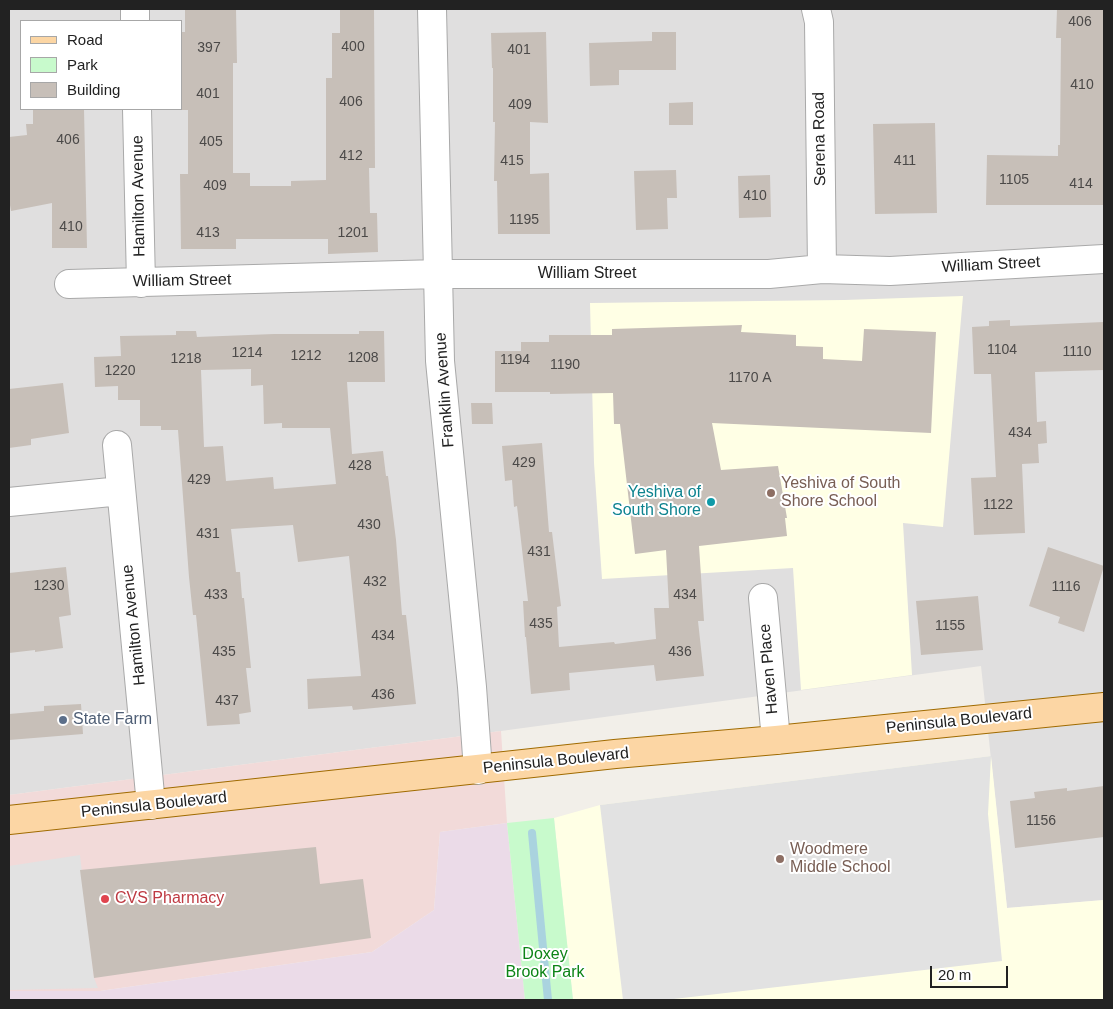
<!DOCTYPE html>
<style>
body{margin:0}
#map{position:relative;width:1113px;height:1009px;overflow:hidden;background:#f2efe9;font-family:Arial,sans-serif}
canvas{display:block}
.frame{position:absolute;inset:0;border:10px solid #222;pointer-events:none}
.legend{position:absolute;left:20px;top:20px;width:162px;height:90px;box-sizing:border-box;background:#fff;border:1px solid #a7a7a7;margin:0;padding:6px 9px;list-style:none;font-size:15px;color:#222}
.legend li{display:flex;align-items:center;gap:10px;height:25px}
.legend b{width:25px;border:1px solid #a7a7a7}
.scale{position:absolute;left:930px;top:966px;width:78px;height:22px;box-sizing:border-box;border:2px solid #222;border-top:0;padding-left:6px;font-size:15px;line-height:18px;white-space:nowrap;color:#222;-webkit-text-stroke:4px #fff;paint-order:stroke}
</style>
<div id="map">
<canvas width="1113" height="1009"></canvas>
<div class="frame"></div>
<ul class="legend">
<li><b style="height:6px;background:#fcd6a4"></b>Road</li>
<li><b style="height:14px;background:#c8facc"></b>Park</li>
<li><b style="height:14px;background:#c7bfb8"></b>Building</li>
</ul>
<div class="scale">20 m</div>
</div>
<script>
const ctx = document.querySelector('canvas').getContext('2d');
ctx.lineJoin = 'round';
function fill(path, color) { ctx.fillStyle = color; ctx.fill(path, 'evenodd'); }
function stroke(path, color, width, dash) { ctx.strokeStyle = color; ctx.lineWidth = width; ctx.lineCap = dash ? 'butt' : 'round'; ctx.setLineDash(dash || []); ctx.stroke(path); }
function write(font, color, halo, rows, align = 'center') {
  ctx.font = font + ' Arial,sans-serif'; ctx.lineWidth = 4; ctx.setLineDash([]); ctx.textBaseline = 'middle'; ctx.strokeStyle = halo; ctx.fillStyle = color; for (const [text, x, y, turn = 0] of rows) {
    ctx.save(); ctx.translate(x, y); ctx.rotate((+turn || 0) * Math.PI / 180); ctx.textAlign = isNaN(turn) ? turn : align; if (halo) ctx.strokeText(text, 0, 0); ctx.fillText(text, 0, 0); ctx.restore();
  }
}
fill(new Path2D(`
 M9,9H1104V900L1007,908L981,666L501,731L9,795ZM21,21H181V109H21Z`), '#e0dfdf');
fill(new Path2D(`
 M501,731L507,823L440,832L434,910L372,952L100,991H9V795Z`), '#f2dad9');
fill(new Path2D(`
 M507,823L525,1000H9V991H100L372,952L434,910L440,832Z`), '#ebdbe8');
fill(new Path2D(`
 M963,296L943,527L903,523L912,675L801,690L793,568L602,579L594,463L590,303L844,300Z
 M991,756L1007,908L1104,900V1000H573L554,818L600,805Z`), '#ffffe5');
fill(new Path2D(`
 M554,818L573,1000H525L507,823Z`), '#c8facc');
fill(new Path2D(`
 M991,756L988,814L1002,961L665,1000H623L600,805Z
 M80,855L94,978L98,988L9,990V866Z`), '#e2e2e2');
stroke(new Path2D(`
 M532,833L548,1000`), '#aad3df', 8);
fill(new Path2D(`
 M185,9H236L237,63H233V173H250V186H291V181L326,180V78H332V33H340V9H374L375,168H369L370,213H377L378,252L328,254V239H236V249H181L180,174H188V110H181V32H185Z
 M1057,9H1104V205H986L987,155L1058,156V145H1060L1061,38H1056Z
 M546,32L548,123L530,122V174L549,173L550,234H498L497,181H494L495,122H493V68H492L491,33Z
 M652,32H676V70H619V85L590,86L589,43L652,41Z
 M693,102V125H669V103Z
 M33,109H84L87,248H52V203L11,211L9,199V137L27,135L26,124H33Z
 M935,123L937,213L875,214L873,124Z
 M676,170L677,198H667L668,229L636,230L634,171Z
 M770,175L771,217L739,218L738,176Z
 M1010,320V326L1104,322V370L1035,372L1037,422L1046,421L1047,443L1038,444L1039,463L1022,464L1025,533L974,535L971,478L996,477L991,374H974L972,327L989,326V321Z
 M742,325L741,332L796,335V346L823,347V359L862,361L864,329L936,332L931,433L712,423L721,470L778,466L787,518H785L787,536L699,546L704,621H698L704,676L656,681L654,665L569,673L570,690L531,694L526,637H525L523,601H528L517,506L514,507L512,480L505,481L502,446L542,443L549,532H552L561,606L557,607L559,647L614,642L615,644L656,639L654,608H669L666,550L635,554L620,424H614L613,393L550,394V392H495V351H521V342H549V335H612V329Z
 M176,331H196L197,337L274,334H359V331H384L385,382H347L352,454L383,451L386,476H388L396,540L402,615H406L416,704L353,710L352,706L308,709L307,679L361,676L349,556L298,562L293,525L231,529L236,572H240L242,598H244L251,668H246L251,712L239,714L240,724L207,726L196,615H193L189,577L178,430H161V426H140V400H118V386L95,387L94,357L121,356L120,336L176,335ZM251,369V386L263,385L264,424L282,423V428H330L336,484L274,489L273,477L226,481L223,446L204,447L201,370Z
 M63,383L69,433L31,439V445L9,448V389Z
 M471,403H492L493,424H472Z
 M1048,547L1104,566L1084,632L1058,623L1060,617L1029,606Z
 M66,567L71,615L59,617L63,648L35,652V650L9,653V573Z
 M978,596L983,650L921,655L916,601Z
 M81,704L83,734L9,740V714L44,711V706Z
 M1104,786V837L1015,848L1010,801L1035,798L1034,792L1067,788V791Z
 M316,847L320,884L363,879L371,938L94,978L80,870Z`), '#c7bfb8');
const street = new Path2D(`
 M135,9V21
 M432,9L440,361L472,687L478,770
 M816,9L819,22L822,269
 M137,109L141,283
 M69,284L439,274H769L822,269L890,271L1104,259
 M117,445L151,805
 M9,502L121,491
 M763,598L776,740`);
const primary = new Path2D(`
 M9,820L615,754L776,740L1104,707`);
stroke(street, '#a9a9a9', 30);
stroke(primary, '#a06b00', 30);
stroke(street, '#fff', 28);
stroke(primary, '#fcd6a4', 28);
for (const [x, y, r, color] of [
 [771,493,5,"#8d6e63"],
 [711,502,5,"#0f9aa8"],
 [63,720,5,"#5c6f8a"],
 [780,859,5,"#8d6e63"],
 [105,899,5,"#e0444e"]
]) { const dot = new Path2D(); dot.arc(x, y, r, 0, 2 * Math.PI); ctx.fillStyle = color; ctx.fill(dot); stroke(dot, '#fff', 2); }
write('14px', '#4b4948', null, [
 ["406",1080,22],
 ["400",353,47],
 ["397",209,48],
 ["401",519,50],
 ["410",1082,85],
 ["401",208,94],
 ["406",351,102],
 ["409",520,105],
 ["406",68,140],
 ["405",211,142],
 ["412",351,156],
 ["415",512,161],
 ["411",905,161],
 ["1105",1014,180],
 ["414",1081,184],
 ["409",215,186],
 ["410",755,196],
 ["1195",524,220],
 ["410",71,227],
 ["413",208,233],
 ["1201",353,233],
 ["1104",1002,350],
 ["1110",1077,352],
 ["1214",247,353],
 ["1212",306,356],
 ["1208",363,358],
 ["1218",186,359],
 ["1194",515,360],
 ["1190",565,365],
 ["1220",120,371],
 ["1170 A",750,378],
 ["434",1020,433],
 ["429",524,463],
 ["428",360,466],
 ["429",199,480],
 ["1122",998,505],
 ["430",369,525],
 ["431",208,534],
 ["431",539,552],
 ["432",375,582],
 ["1230",49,586],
 ["1116",1066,587],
 ["433",216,595],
 ["434",685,595],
 ["435",541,624],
 ["1155",950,626],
 ["434",383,636],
 ["435",224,652],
 ["436",680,652],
 ["436",383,695],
 ["437",227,701],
 ["1156",1041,821]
]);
write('16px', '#222', '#fff', [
 ["Serena Road",820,139,-91],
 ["Hamilton Avenue",139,196,-91],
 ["William Street",991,265,-3],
 ["William Street",587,274],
 ["William Street",182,281,-1],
 ["Franklin Avenue",445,390,-94],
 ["Hamilton Avenue",134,625,-96],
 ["Haven Place",769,669,-95],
 ["Peninsula Boulevard",959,721,-6],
 ["Peninsula Boulevard",556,761,-6],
 ["Peninsula Boulevard",154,805,-6]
]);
write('16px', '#785e54', '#fff', [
 ["Yeshiva of South",781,484],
 ["Shore School",781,502],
 ["Woodmere",790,850],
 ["Middle School",790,868]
], 'left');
write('16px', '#0d838f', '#fff', [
 ["Yeshiva of",701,493],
 ["South Shore",701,511]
], 'right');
write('16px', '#4e5e75', '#fff', [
 ["State Farm",73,720]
], 'left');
write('16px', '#be3a42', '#fff', [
 ["CVS Pharmacy",115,899]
], 'left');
write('16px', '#0c8416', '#fff', [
 ["Doxey",545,955],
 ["Brook Park",545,973]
]);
</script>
